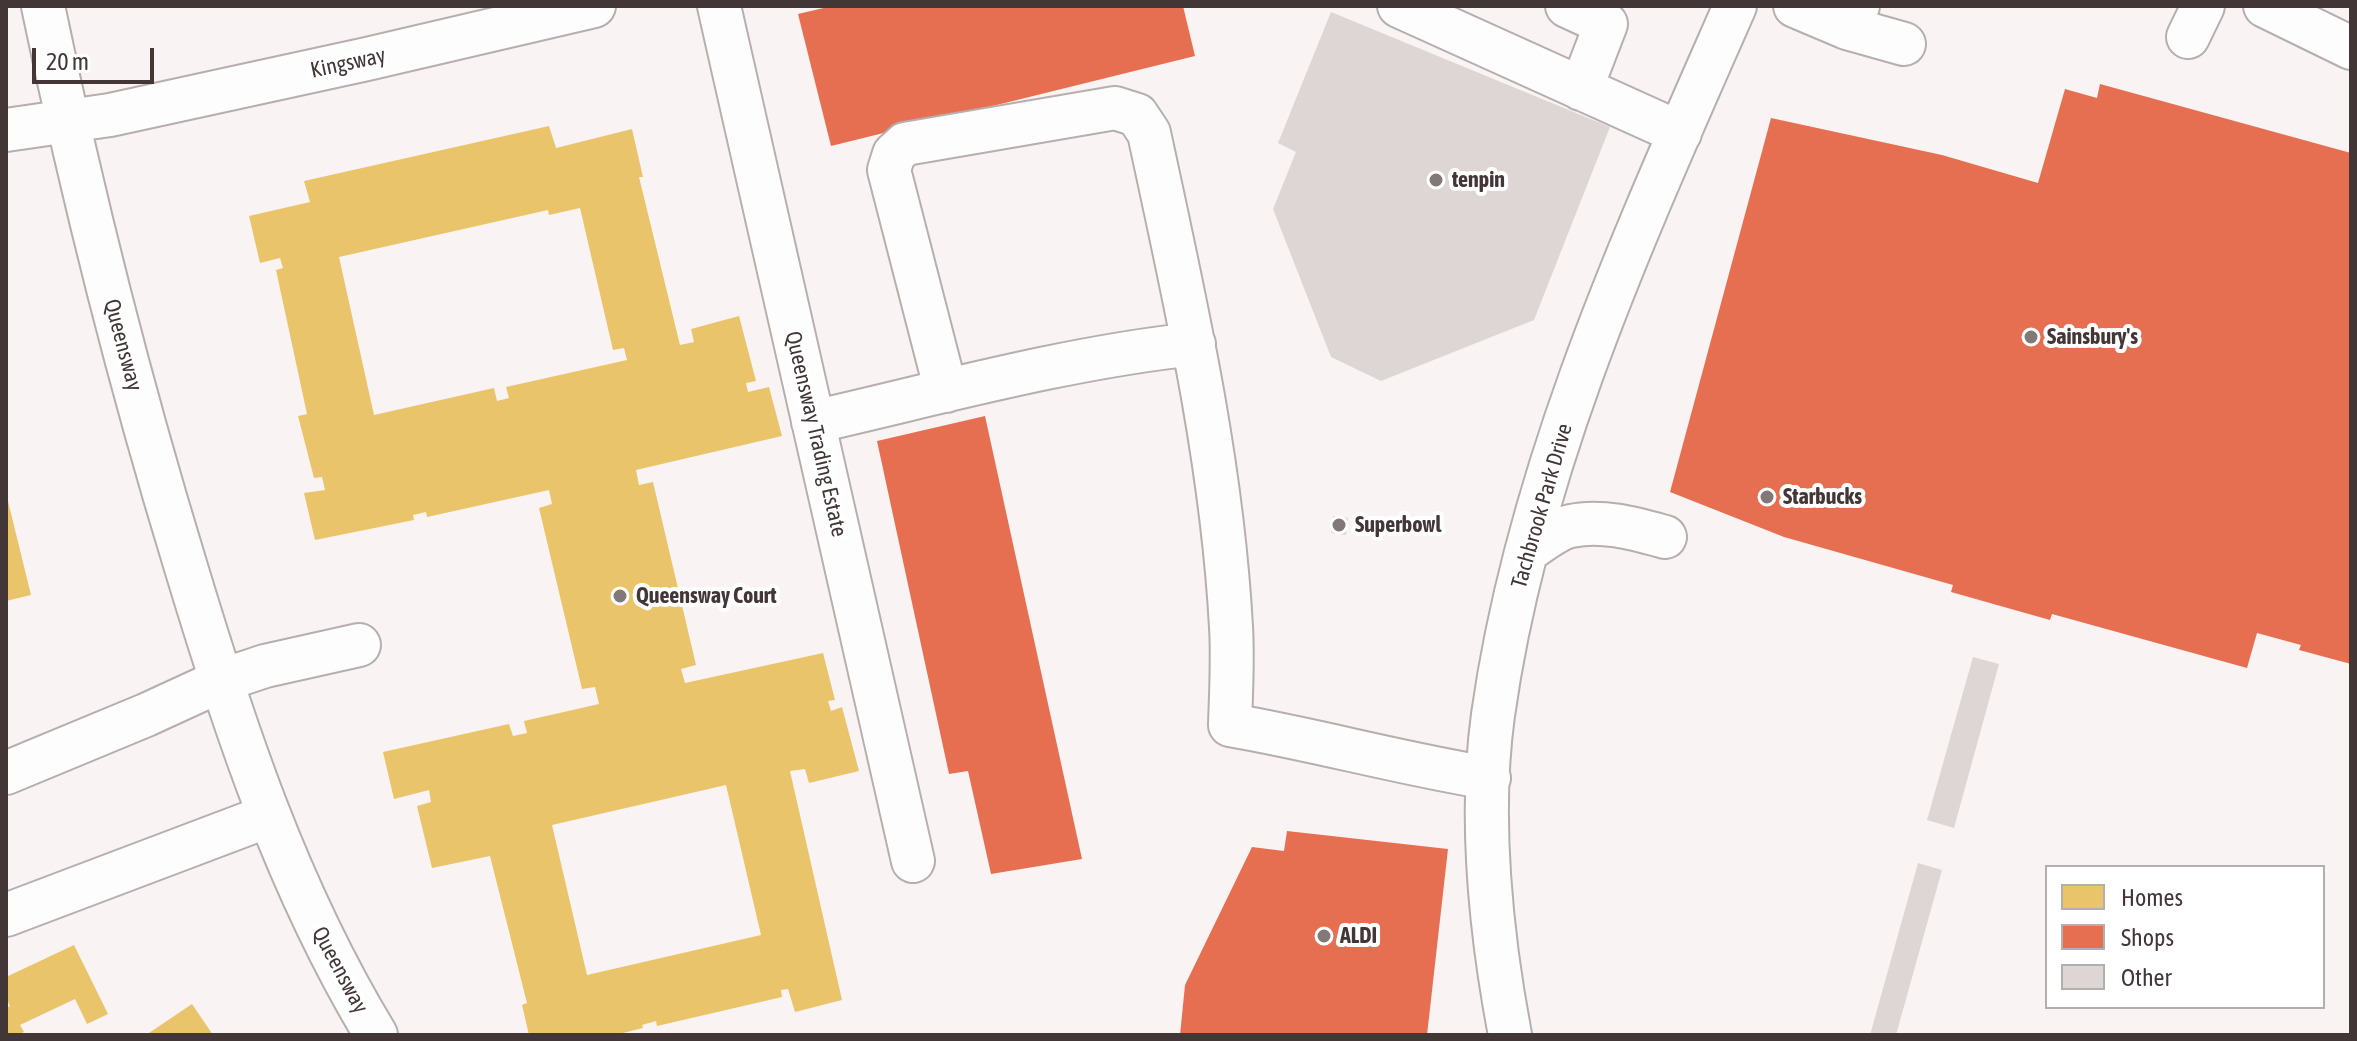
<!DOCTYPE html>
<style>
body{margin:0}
#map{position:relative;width:2357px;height:1041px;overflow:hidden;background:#faf3f3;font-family:"Asap Condensed",sans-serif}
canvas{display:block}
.frame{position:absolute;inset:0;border:8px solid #423636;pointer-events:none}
.legend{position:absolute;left:2045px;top:865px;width:280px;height:144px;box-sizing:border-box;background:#fff;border:2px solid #b3afaf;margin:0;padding:10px 14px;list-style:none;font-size:24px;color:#423636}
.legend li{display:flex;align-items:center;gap:16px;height:40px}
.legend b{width:40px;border:2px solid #b3afaf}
.scale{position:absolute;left:32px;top:48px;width:122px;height:36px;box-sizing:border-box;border:4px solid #423636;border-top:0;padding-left:10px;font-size:24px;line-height:28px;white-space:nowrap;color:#423636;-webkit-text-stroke:6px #fff;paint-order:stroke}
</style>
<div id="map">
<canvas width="2357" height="1041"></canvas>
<div class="frame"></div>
<ul class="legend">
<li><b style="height:22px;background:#e9c46a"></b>Homes</li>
<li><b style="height:22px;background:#e76f51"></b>Shops</li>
<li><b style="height:22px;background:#ded6d4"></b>Other</li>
</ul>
<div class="scale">20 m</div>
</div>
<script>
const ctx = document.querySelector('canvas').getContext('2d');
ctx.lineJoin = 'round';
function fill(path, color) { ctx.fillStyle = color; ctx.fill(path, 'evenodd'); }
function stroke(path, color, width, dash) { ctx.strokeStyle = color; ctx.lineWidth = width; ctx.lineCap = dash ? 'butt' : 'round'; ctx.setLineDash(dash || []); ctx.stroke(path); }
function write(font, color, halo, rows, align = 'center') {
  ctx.font = font + ' "Asap Condensed",sans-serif'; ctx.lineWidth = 8; ctx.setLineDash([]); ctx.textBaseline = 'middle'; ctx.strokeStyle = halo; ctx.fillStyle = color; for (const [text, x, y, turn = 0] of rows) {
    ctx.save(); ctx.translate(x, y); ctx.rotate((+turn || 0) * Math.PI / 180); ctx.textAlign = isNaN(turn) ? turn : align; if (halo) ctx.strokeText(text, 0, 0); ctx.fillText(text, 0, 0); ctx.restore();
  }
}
fill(new Path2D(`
 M549,126L556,148L632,129L643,177H639L680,345L694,342L691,329L739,316L756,381L746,383L748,392L769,387L782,436L636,470L639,485L653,482L696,665L681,669L685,683L823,653L835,700L828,701L831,711L842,707L859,771L809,783L805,769L790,771L842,1000L795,1012L788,989L781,990L782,997L657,1026L656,1021L642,1025L643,1028L615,1035H529L522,1005L527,1003L490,856L432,868L417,806L431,802L429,790L394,799L383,752L509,724L513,736L527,733L524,721L599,704L595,687L582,689L539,508L552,504L549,490L427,517L426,512L413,515L414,520L315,540L304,493L325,490L322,477L314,478L298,416L307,414L276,270L283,268L280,258L260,263L249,216L310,202L304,181ZM580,208L613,350L624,348L627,360L506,387L509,398L497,401L494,388L374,415L339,257L548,210L549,215ZM726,785L761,935L587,975L552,825Z
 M6,493L31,595L6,601Z
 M74,945L108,1014L87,1024L75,999L20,1025L24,1032L17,1035H6V1008L10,1006L6,998V977Z
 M192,1004L213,1035H146Z`), '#e9c46a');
fill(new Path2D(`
 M832,6H1183L1195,56L831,146L798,14Z
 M2100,84L2351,153V664L2299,650L2301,645L2257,633L2247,668L2052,614L2050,620L1951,592L1953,585L1784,537L1670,492L1771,118L1942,155L2038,183L2065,89L2097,98Z
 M985,416L1082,859L991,874L968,771L949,774L877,441Z
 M1287,831L1448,849L1427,1035H1180L1185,985L1252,847L1284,851Z`), '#e76f51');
fill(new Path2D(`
 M1331,12L1610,127L1534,320L1381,381L1331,357L1273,209L1296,152L1278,143Z
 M1333,516L1348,518L1346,535L1331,533Z
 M1973,657L1999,664L1954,828L1927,820Z
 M1918,863L1942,870L1896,1035H1870Z`), '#ded6d4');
const minor = new Path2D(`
 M43,6C82,194 129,381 185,564C234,727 287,888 376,1035
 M719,6L913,861
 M1399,6L1680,133
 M1567,6L1606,24L1581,89
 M1795,6L1847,28L1858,6
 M2265,6L2351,48
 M1847,28L1904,44
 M2188,37L2203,6
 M6,130L110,115L367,59L594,6
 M946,391L889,170L894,154L905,144L1115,108L1137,115L1149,133C1184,296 1222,460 1231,627C1233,659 1231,692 1230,725C1317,740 1402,764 1489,778
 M813,422C940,393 1065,358 1194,344
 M1527,551C1540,543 1556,529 1571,526C1602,519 1636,529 1665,537
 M6,773L146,715L220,681L265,666L359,645
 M6,915L268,816
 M1510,1035C1491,935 1479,817 1493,715C1528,466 1635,234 1735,6`);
stroke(minor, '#b7aeae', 46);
stroke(minor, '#fefdfd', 42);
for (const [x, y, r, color] of [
 [1436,180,8,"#827878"],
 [2031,337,8,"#827878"],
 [1767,497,8,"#827878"],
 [1339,525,8,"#827878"],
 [620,596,8,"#827878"],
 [1324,936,8,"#827878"]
]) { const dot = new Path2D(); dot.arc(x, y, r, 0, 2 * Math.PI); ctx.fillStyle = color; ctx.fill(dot); stroke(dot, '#fff', 3); }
write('22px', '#423636', '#fff', [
 ["Kingsway",348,63,-12],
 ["Queensway",123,345,75],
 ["Queensway Trading Estate",816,434,77],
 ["Tachbrook Park Drive",1542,506,-74],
 ["Queensway",340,970,62]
]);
write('bold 22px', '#423636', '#fff', [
 ["tenpin",1452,180],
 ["Sainsbury's",2047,337],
 ["Starbucks",1783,497],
 ["Superbowl",1355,525],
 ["Queensway Court",636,596],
 ["ALDI",1340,936]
], 'left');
</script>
